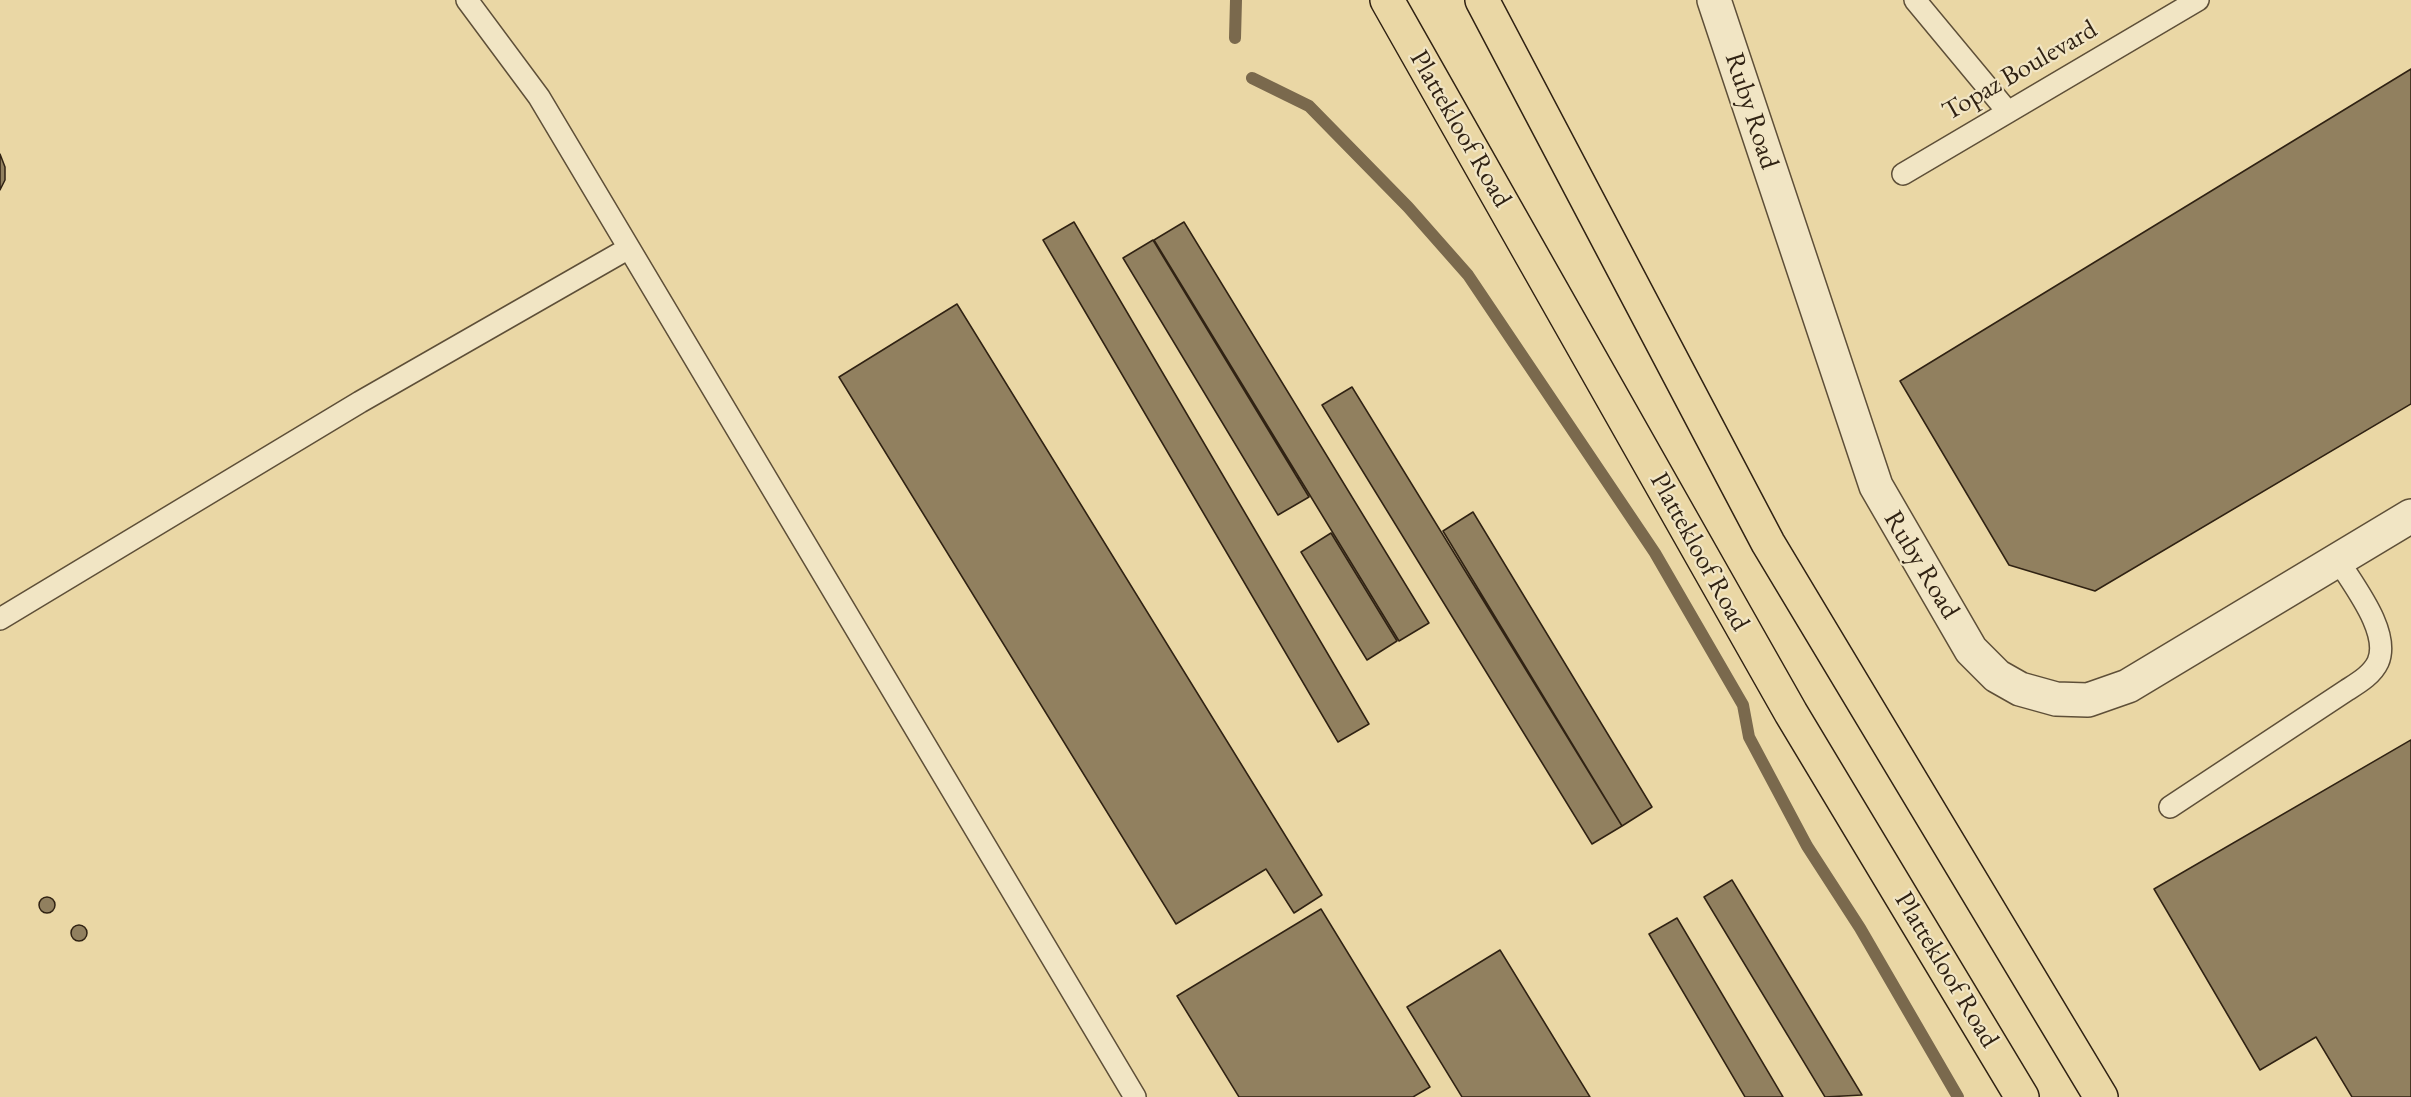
<!DOCTYPE html>
<style>
body{margin:0}
canvas{display:block;background:#ead7a5}
</style>
<canvas width="2411" height="1097"></canvas>
<script>
const ctx = document.querySelector('canvas').getContext('2d');
ctx.lineJoin = 'round';
function stroke(path, color, width, dash) { ctx.strokeStyle = color; ctx.lineWidth = width; ctx.lineCap = dash ? 'butt' : 'round'; ctx.setLineDash(dash || []); ctx.stroke(path); }
function fill(path, color) { ctx.fillStyle = color; ctx.fill(path, 'evenodd'); }
function write(font, color, halo, rows, align = 'center') {
  ctx.font = font + ' "EB Garamond",serif'; ctx.lineWidth = 4.5; ctx.setLineDash([]); ctx.textBaseline = 'middle'; ctx.strokeStyle = halo; ctx.fillStyle = color; for (const [text, x, y, turn = 0] of rows) {
    ctx.save(); ctx.translate(x, y); ctx.rotate((+turn || 0) * Math.PI / 180); ctx.textAlign = isNaN(turn) ? turn : align; if (halo) ctx.strokeText(text, 0, 0); ctx.fillText(text, 0, 0); ctx.restore();
  }
}
stroke(new Path2D(`
 M1235,38L1236,0
 M1252,78L1309,106L1408,207L1468,275L1655,553L1743,705L1749,737L1807,846L1860,928L1958,1097`), '#7a694d', 12);
const building = new Path2D(`
 M2411,69V404L2095,591L2009,565L1900,381Z
 M0,154L5,167V180L0,190Z
 M1074,222L1369,724L1338,742L1043,240Z
 M1184,222L1429,623L1399,641L1154,240Z
 M1153,240L1309,497L1278,515L1123,258Z
 M957,304L1322,895L1294,913L1266,869L1176,924L839,377Z
 M1352,387L1622,826L1592,844L1322,405Z
 M1473,512L1652,807L1622,826L1443,531Z
 M1331,533L1397,641L1367,660L1301,552Z
 M2411,740V1097H2352L2316,1037L2260,1070L2154,889Z
 M1732,880L1862,1095L1825,1097L1704,897Z
 M39 905a8 8 0 1 1 16 0a8 8 0 1 1-16 0Z
 M1321,909L1430,1087L1413,1097H1239L1177,996Z
 M1677,918L1783,1097H1745L1649,934Z
 M71 933a8 8 0 1 1 16 0a8 8 0 1 1-16 0Z
 M1500,950L1590,1097H1462L1407,1007Z`);
fill(building, '#91805f');
stroke(building, '#302213', 1.5);
const lane = new Path2D(`
 M467,0L539,97L1135,1097
 M1915,0L2008,112
 M1903,174L2198,0
 M0,619L360,402L629,248
 M2170,807L2347,690C2358,683 2372,675 2378,662C2391,632 2353,585 2338,560`);
const street = new Path2D(`
 M1714,0L1876,486L1971,650L1997,676L2020,689L2056,699L2088,700L2128,686L2411,516`);
const primary = new Path2D(`
 M1387,0L1791,713L2022,1097
 M1482,0L1768,543L2101,1097`);
stroke(lane, '#5e4f38', 24);
stroke(street, '#5e4f38', 36);
stroke(primary, '#302213', 36);
stroke(lane, '#f1e5c4', 21);
stroke(street, '#f1e5c4', 33);
stroke(primary, '#ead7a5', 33);
write('27px', '#302213', '#f1e5c4', [
 ["Topaz Boulevard",2020,71,-30],
 ["Ruby Road",1751,111,72],
 ["Plattekloof Road",1460,129,60],
 ["Plattekloof Road",1699,552,61],
 ["Ruby Road",1921,565,59],
 ["Plattekloof Road",1946,970,59]
]);
</script>
